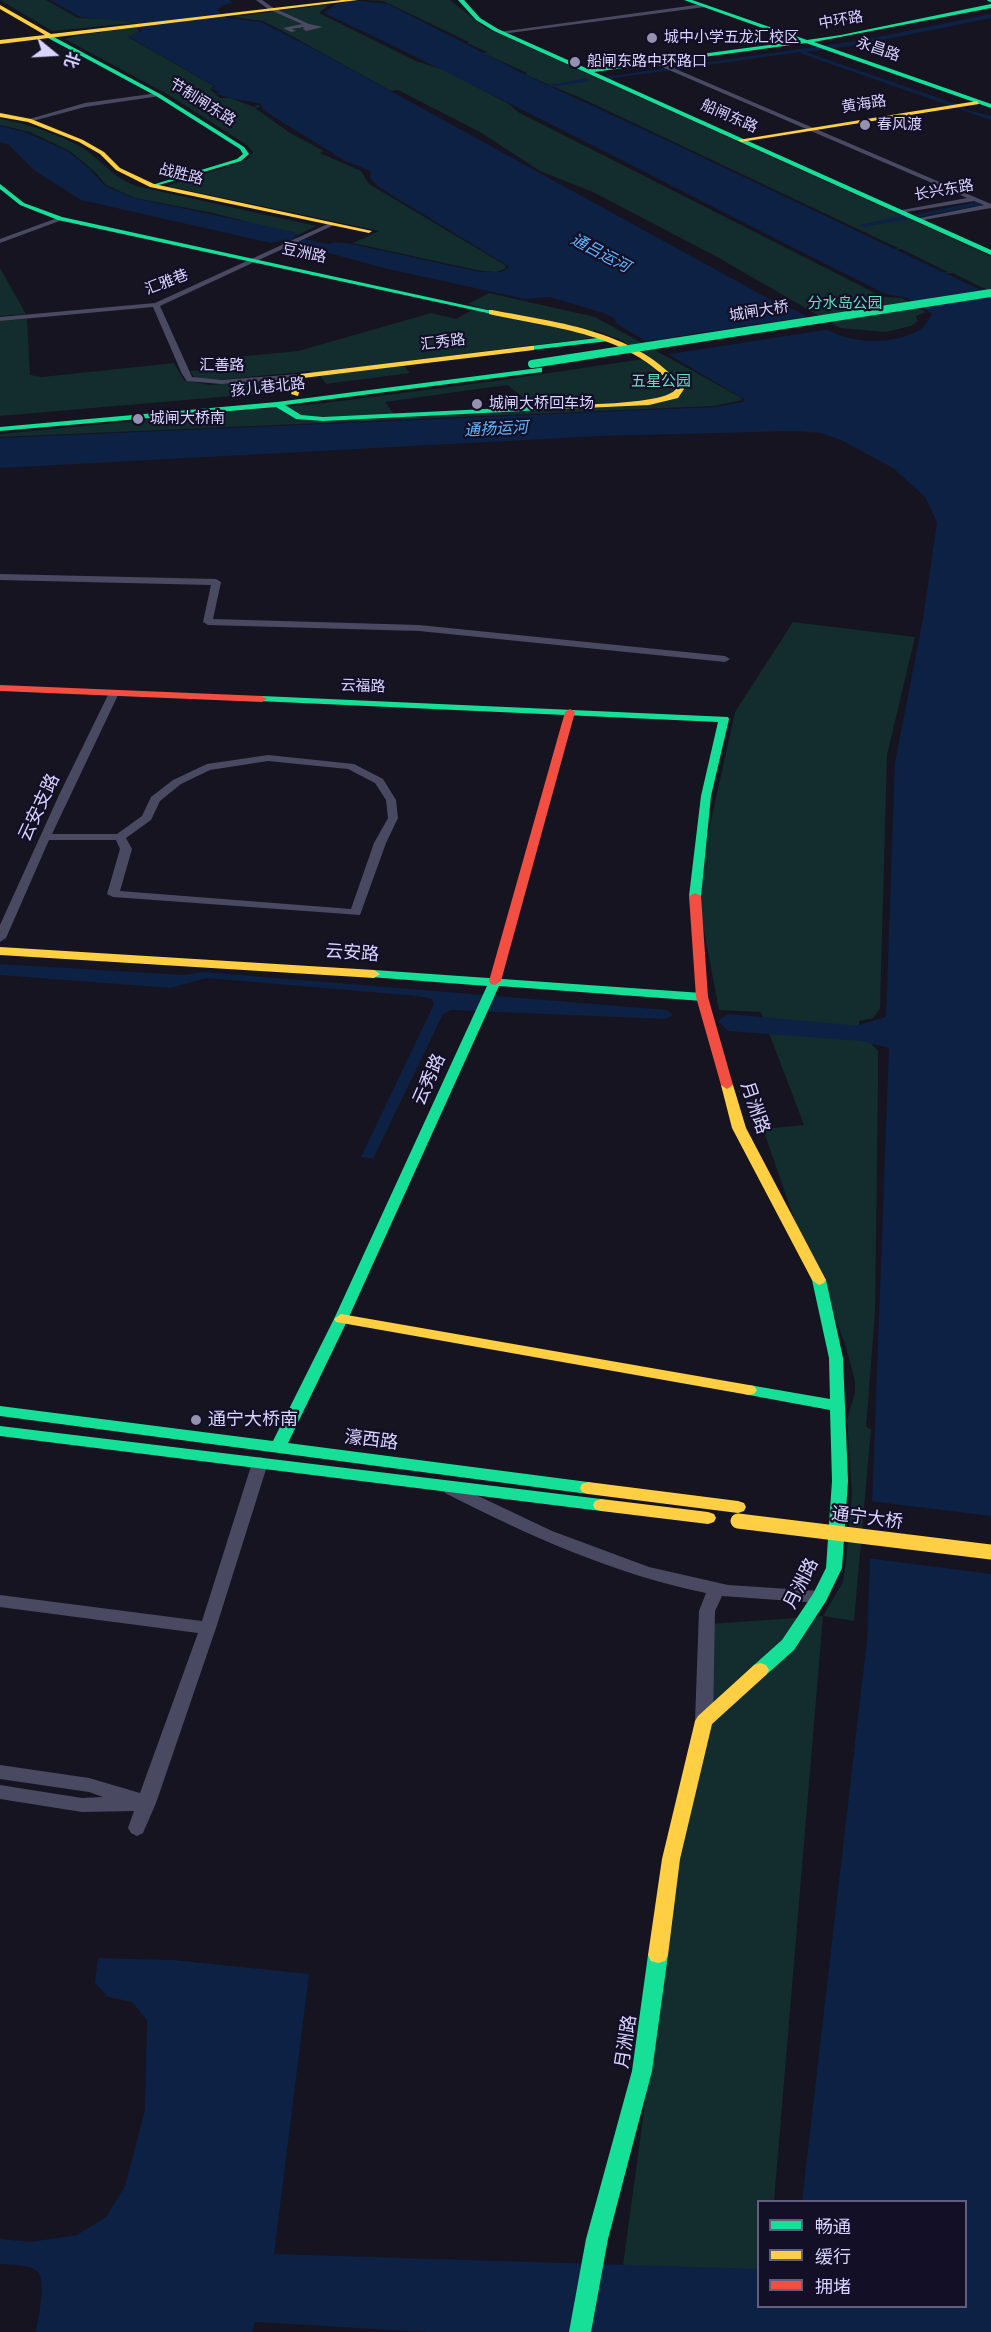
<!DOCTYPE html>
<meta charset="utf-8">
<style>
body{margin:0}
#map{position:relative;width:991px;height:2332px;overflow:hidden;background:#161421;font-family:Roboto,"Noto Sans SC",sans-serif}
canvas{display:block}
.legend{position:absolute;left:757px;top:2200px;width:210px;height:108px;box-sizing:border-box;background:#130f26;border:2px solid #625e7d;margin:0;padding:8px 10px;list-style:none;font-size:18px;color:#d9d4ff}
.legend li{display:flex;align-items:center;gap:12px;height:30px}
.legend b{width:30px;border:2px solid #625e7d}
.north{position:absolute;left:24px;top:24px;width:60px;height:60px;-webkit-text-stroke:4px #130f26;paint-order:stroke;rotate:108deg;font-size:16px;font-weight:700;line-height:24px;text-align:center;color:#d9d4ff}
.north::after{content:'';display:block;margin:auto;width:21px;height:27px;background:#d9d4ff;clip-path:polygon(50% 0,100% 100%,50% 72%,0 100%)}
</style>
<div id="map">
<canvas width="991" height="2332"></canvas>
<ul class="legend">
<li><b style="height:8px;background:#16e098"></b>畅通</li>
<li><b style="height:8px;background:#ffcf43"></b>缓行</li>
<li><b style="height:8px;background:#f24e42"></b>拥堵</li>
</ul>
<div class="north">北</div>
</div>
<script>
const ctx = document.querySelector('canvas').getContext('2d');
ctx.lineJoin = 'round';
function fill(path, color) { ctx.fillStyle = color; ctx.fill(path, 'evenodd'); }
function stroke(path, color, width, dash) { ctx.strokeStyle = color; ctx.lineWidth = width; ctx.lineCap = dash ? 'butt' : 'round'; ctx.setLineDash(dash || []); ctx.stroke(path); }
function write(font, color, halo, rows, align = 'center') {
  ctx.font = font + ' Roboto,"Noto Sans SC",sans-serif'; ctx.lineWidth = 4.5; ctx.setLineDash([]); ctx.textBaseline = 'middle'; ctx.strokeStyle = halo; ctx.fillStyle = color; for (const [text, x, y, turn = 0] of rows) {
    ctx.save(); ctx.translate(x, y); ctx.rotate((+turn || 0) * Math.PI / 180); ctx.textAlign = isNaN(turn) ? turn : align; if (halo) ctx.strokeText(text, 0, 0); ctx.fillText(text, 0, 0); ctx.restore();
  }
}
fill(new Path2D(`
 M0,0H46L78,18L115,19L134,23L52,31Z
 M364,0H450L484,27L991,256V292L953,273L938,274L948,272L901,249L889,251L898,248L583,99L526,75L527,73L483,53L487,52L467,43L469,42L383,1Z
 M330,4L319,13L416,61L444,70L509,104L518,112L883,297L902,298L926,312L916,316L918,321L911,326L886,332L840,328L719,258L593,192L540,171L480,132L398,90L391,91L277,28L263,21L233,17Z
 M137,27L139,32L128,37L214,86L210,89L220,98H230L254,107L258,105L261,107L255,108L290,133L324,151L320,153L361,171L369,184L505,265L506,268L497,272L481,271L353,243L379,231L167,186L239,163L249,158L253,152L247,145L167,94L65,39L75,36Z
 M0,119C26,123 65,136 87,151C106,165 112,176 136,186L316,226L298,235L213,213L135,198L106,185L95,172L70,151L30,132L0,125Z
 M0,268L26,314L0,316Z
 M489,293L595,317L740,397L742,400L714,406L0,437V434L325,403L502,380L650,358L621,340L594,330L591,338L312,373L311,371L207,381L194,377L190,371L228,367L226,358L298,351L431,313L456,319L478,307L468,304ZM507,385L533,405L395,415L385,402Z
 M27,319L30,375L42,377L174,363L184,380L210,385L287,378L292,379L293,384L286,390L279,392L0,416V321Z
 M403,365L410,373L326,384L320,376Z
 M793,622L915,637L887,755L880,1009L873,1018L859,1021V1039L870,1042L878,1051V1081L875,1313L866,1427L871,1429L854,1621L823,1616L774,2201L758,2202V2306L614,2332L710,1624L823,1616L843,1582L846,1560L852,1495L847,1419L855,1393V1381L845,1344L828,1299L809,1262L763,1129L804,1125L761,1012L719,1010L696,889L735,712Z`), '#132c2d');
fill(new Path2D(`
 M50,0H229L233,3L222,5L217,10L227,18L261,22L314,49L780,305C800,309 812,322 830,331C855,344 896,345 921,329C925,326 929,319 932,314L907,298L886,294C698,201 514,102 324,13L335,5L351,0L388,4L532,78L660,137L991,295V2332H426L255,2322L252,2332H36C38,2319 47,2280 37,2271C29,2264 11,2265 0,2264V2239L30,2242L77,2235L106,2217L125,2186L145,2110L147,2020L132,2002L108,1997L95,1983L98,1958L173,1960L309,1974L274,2254L758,2269V2306H966V2202L802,2201L867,1640L889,1048L862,1041L728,1031L718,1021L728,1014L850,1025H859L886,1017L895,762L923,619L937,522L925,497L893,468L841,440L821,433L793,431L601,436L0,468V438L714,407L743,402L744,399L617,324L614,318L603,313L550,297L525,299L384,268L318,250L321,247L284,240L271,243L81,200L35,171L8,144L0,142V126L25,132L68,151L90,169L105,186L134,198L294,232L296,235L294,237L329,244L334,242L352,244L480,272H501L510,267L380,188L370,178L371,171L345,161L263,110L261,104C248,100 228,100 216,93L219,92L211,88L216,87L129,37L142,31L133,22L80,17Z
 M0,964L184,975L203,972L667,1010L673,1015L666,1019L451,1010L443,1014L373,1159L361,1157L434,1004L432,999L418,996L206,978L171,988L0,975Z`), '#0d2144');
fill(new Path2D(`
 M811,316L831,329L664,355L641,342Z
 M869,1501L991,1516V1574L867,1558Z`), '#161421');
fill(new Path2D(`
 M991,14V18L863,44L806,52L956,104L954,107L802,54L801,52L607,79L604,77L863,40Z
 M587,78L589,81L547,88L544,86Z
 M961,108L991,116V120L961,110Z
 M984,200L987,204L918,217L914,215Z
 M907,215L910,219L863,227L859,225Z`), '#0d2144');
fill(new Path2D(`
 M256,0H262L272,7L309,24L323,27L306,31L303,29L304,27L292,29L296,31L291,32L283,28L302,24L268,9Z
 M703,4L705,7L502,34L499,32Z
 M657,61L991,204V208L918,221L920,218L984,205L974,201L900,213L902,210L967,198L655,64Z
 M158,93L160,96L85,107L29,122L26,120L85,103Z
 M60,217L62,220L0,243V239Z
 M332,222L334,225L160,306L192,377L221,380L300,374H303V378L221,384L187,381L182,374L153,307L0,321V317L155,303Z
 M0,574L216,579L221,582L213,619L419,625L725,656L730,659L725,662L419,631L208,625L203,622L211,585L0,580Z
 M114,690L119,693L52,834H117L142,816L151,797L173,780L207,764L268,755L354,764L383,779L396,800L398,818L386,843L360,915L113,897L107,894L120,849L116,840H49L6,938L0,942V925L59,795L109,693ZM268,761L348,769L375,783L386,800L388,818L374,843L351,909L120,891L132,849L126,838L151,820L160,801L181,784L210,770Z
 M260,1457L266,1459L268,1463L216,1628L156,1803L143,1833L137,1836L131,1833L128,1828L134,1811L82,1812L0,1799V1785L82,1798L103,1797L89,1792L0,1779V1765L89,1778L140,1793L198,1633L0,1607V1595L202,1621L252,1463L254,1459Z
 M451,1483L552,1531L649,1567L728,1585L820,1591L826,1593L828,1597L826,1601L820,1603L722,1596L715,1611L713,1721L710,1726L704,1728L698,1726L695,1721L699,1611L706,1593C614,1574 529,1536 445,1493L443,1489L445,1485Z`), '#4a4962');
fill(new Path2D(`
 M458,0H464L480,18L498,29L588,69L799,41L684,0H692L807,40L841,35L991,4V8L814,42L991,104V108L806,43L594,72L991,250V255L494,31L476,20Z
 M987,0H991V2L988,1Z
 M48,36H52L160,94L244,147L249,154L241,161L152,187V185L237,159L243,154L240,149L156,96L48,38Z
 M0,184L24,203L62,217L496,312L492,314L58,220L20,205L0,189Z
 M606,337H609V341L531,350L527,348L531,346Z
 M539,368H542V372L285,405L301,415L323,417L547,406V410H544L323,421L296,419L276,407L0,431V427L277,402Z
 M262,696L728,717L729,719L711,796L701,896L695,899L689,896L701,796L718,722L258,701V697Z
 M374,970L702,993L708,997L702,1001L499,986L348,1319L288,1443L588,1482L594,1484L596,1488L594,1492L588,1494L0,1416V1406L273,1441L334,1319L487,986L370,977L368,974L370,971Z
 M819,1275L826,1280L843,1358L848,1481L842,1568L826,1601L794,1650L766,1675L760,1677L754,1675L751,1670L754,1665L782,1640L813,1594L826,1568L832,1481L830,1410L749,1395L744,1394L741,1390L744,1386L749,1385L830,1399L829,1358L812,1280Z
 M0,1426L601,1499L607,1501L609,1505L607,1509L601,1511L0,1436Z
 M658,1947L665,1949L668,1955L652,2071L608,2239L591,2332H569L586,2239L632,2071L648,1955L651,1949Z`), '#16e098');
fill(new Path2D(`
 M342,0H358L0,44V40L45,35L0,9V5L51,34Z
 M977,101L979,104L741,142L738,140Z
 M0,113L31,119L83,140L104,152L120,168L154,184L372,231L369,233L150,187L116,170L100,154L79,142L28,122L0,117Z
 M492,310C560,323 639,331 684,389L678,398L649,405L541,410V406H544C568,404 664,406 676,389C629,333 557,329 489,314V310Z
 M531,346H534V350L303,378L298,396L291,394L296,376L300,374Z
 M0,947L374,970L380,974L374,978L0,955Z
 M727,1081L733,1085L746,1128L826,1280L824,1283L819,1285L812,1280L732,1128L721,1085Z
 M341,1314L749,1385L754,1386L757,1390L754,1394L749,1395L336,1322L334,1319Z
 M588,1482L738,1501L744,1503L746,1507L744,1511L738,1513L588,1494L582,1492L580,1488L582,1484Z
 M601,1499L708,1512L714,1514L716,1518L714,1522L708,1524L601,1511L595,1509L593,1505L595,1501Z
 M760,1663L766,1665L769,1670L766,1675L712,1724L680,1859L668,1955L665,1961L658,1963L651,1961L648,1955L662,1859L695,1721L698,1716L754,1665Z`), '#ffcf43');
fill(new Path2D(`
 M0,685L262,696L267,699L262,702L0,691Z
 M570,709L575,712L501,981L495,985L491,984L489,981L565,712Z
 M695,893L701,896L708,997L733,1085L727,1089L721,1085L696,997L689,896Z`), '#f24e42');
stroke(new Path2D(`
 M532,364L991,293`), '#16e098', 8);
stroke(new Path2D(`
 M738,1521L991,1552`), '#ffcf43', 15);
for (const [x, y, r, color] of [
 [652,38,6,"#9591b1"],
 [575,62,6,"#9591b1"],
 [865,125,6,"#9591b1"],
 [477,404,6,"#9591b1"],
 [138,419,6,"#9591b1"],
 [196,1420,6,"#9591b1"]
]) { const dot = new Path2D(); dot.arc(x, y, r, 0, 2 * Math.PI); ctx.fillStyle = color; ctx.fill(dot); stroke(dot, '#130f26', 2); }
write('15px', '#d9d4ff', '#130f26', [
 ["中环路",841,21,-10],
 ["永昌路",878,50,19],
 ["节制闸东路",202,103,32],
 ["黄海路",864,105,-9],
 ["船闸东路",729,117,24],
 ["战胜路",181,175,14],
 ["长兴东路",944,191,-10],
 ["豆洲路",304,254,12],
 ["汇雅巷",167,283,-21],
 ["城闸大桥",759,312,-9],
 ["汇秀路",443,343,-7],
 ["汇善路",222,366],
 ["孩儿巷北路",268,388,-6],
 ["云福路",363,687,2]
]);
write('15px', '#d9d4ff', '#130f26', [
 ["城中小学五龙汇校区",664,38],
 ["船闸东路中环路口",587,62],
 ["春风渡",877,125],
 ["城闸大桥回车场",489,404],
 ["城闸大桥南",150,419]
], 'left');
write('15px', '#5fe0c0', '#130f26', [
 ["分水岛公园",845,304],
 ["五星公园",661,382]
]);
write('italic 16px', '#62b6ff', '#130f26', [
 ["通吕运河",600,254,28],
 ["通扬运河",496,430,-3]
]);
write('18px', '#d9d4ff', '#130f26', [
 ["云安支路",40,808,-65],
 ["云安路",352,954,4],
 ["云秀路",430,1080,-66],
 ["月洲路",754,1108,71],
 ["濠西路",371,1441,7],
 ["通宁大桥",867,1519,7],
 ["月洲路",802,1584,-63],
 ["月洲路",627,2042,-81]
]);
write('18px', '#d9d4ff', '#130f26', [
 ["通宁大桥南",208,1420]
], 'left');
</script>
